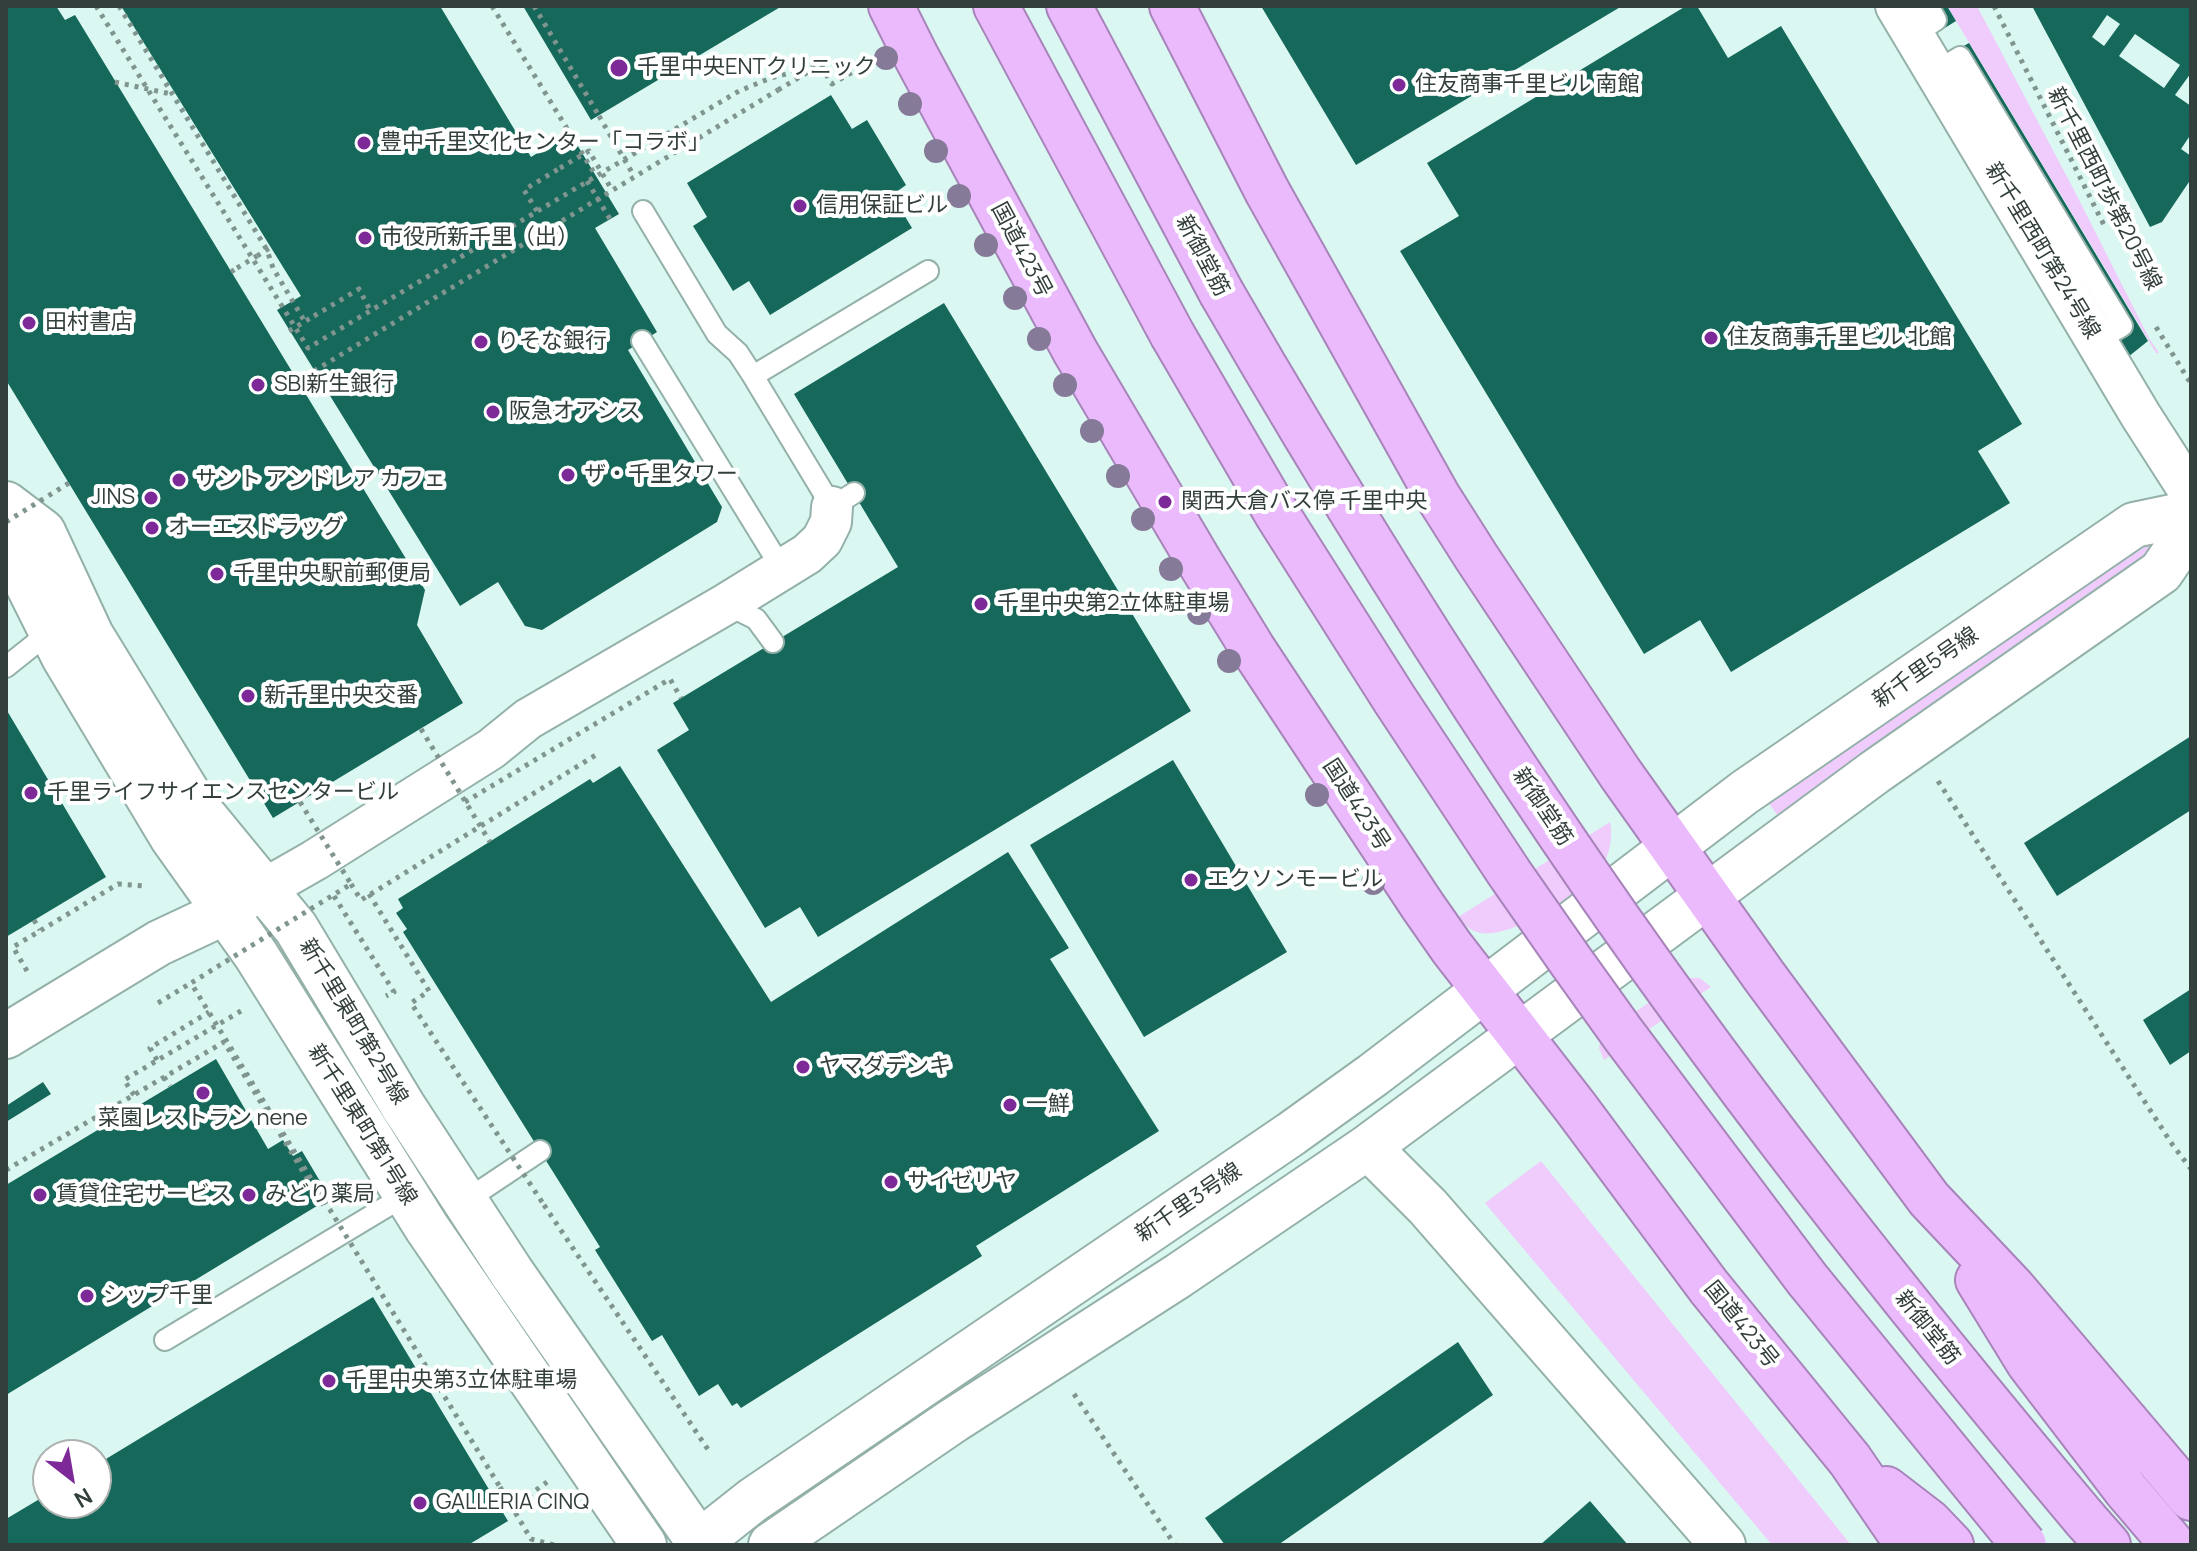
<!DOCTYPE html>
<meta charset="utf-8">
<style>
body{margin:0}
#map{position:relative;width:2197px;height:1551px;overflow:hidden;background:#daf8f1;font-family:Manrope,sans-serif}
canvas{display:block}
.frame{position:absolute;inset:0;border:8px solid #333f3c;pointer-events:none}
.north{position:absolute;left:32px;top:1439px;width:80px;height:80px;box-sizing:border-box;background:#fff;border:2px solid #adb2b1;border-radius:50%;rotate:149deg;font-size:22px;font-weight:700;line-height:32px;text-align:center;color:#333f3c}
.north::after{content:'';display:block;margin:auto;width:28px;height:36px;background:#7e2998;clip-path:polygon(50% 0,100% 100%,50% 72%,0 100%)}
</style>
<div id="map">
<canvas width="2197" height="1551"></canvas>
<div class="frame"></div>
<div class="north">N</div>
</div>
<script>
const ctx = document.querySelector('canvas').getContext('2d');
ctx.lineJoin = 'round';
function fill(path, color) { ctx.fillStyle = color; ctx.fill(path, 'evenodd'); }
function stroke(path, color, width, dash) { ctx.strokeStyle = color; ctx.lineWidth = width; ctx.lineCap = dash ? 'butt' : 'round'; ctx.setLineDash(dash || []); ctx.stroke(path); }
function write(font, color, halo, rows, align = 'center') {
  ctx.font = font + ' Manrope,"Noto Sans JP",sans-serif'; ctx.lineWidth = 8; ctx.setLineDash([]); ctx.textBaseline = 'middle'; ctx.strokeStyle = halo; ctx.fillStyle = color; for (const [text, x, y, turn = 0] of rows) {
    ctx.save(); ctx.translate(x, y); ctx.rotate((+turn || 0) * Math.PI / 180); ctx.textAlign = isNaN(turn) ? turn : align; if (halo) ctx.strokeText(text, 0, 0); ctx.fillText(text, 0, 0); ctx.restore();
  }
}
fill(new Path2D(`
 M1947,6H1977L2075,192L2149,338L2159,353H2156Z
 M2153,542L2158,550L1777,815L1768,802L2073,592Z
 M1610,822C1614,839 1608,861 1597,875C1581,897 1504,942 1477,932C1469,930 1464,923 1458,917Z
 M1686,978H1700L1711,987L1604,1060L1599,1048L1602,1034Z
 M1541,1161L1851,1545H1772L1485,1203Z`), '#efccfc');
fill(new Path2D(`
 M6,6H56L65,20L75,15L425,590L417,625L463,703L273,818L6,380Z
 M121,6H440L531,157L570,133L619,214L595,228L657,332L628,350L722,507L717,522L542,630L525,626L498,582L460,606L277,310L301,296Z
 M523,6H782L591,120Z
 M1261,6H1622L1356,165Z
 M1686,6H1697L1728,58L1781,26L2022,424L1978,451L2010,503L1731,672L1700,620L1644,654L1400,251L1459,216L1427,163Z
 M1919,6H1947L1956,21L1935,34Z
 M2032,6H2191V73L2175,95L2191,106V134L2181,149L2191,156V179L2162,222L2150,227ZM2107,15L2120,24L2104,46L2092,37ZM2135,34L2180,65L2164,88L2119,56Z
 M1969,43L2148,341L2128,357L1948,55Z
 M831,95L852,129L867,120L906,185L892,195L912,228L770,315L749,281L733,291L693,226L707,217L687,183Z
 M944,303L1191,711L818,937L800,907L765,928L657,750L689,730L673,703L898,567L794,394Z
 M6,709L106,877L6,937Z
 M2191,736V810L2057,896L2024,843Z
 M1173,760L1287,952L1144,1037L1030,845Z
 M620,766L771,1002L1008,852L1069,948L1050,959L1159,1131L976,1246L982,1256L741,1408L737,1403L732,1406L718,1384L699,1396L662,1335L652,1341L595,1250L600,1247L403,932L407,929L396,913L403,908L398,899L590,779L593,783Z
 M2191,989V1051L2170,1065L2143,1020Z
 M216,1059L268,1149L283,1140L293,1156L302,1151L330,1198L6,1395V1185Z
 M43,1082L51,1094L6,1122V1106Z
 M373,1297L508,1521L468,1545H6V1519L48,1494V1503H96V1465Z
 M1458,1342L1493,1395L1278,1545H1225L1205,1518Z
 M1590,1501L1628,1545H1540Z`), '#16685a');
const service = new Path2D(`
 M1913,35L1936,20L1928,6
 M1935,72L1960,57L2122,326L2096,341
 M643,211L717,334L738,353L753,376L832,507L854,493
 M642,341L782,569
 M753,376L928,271
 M726,604L756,619L773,642
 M6,667L51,631
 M465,1201L540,1151
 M165,1340L406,1195`);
const minor = new Path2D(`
 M1896,6L2141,416L2191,494
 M238,904L315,860L491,749L528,719L726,604L807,554L822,540L831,522L832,507`);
const tertiary = new Path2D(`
 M6,504L43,532L91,635L195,805L296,928L403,1106L512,1273L701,1545
 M6,507L11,551L64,657L172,837L256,955L427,1228L644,1545
 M6,1036L159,943L225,912
 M1368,1147L1428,1207L1723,1545
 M696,1545L753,1500L1291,1134L1373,1075L1745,792L2134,525L2191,513
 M771,1545L954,1420L1178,1276L1368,1147L1875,772L2161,572L2191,528`);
const trunk = new Path2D(`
 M891,6L917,58L1075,351L1199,561L1253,649L1422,905L1452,948L1576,1108L1709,1287L1850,1460L1908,1545
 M996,6L1172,334
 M1069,6L1221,292
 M1172,6L1267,191L1437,495L1477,558L1620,773L1764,976L1929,1199L2013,1288L2191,1498
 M1978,1280L2029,1363L2126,1490L2173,1545
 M1886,1489L1929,1522L1951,1545
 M2085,1519L2108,1545`);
stroke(service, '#93b0a9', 24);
stroke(minor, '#93b0a9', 44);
stroke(tertiary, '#93b0a9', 48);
stroke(trunk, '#a784b9', 48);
stroke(new Path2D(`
 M96,6L308,348L739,91L771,78L829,63
 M119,6L267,250L273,268L305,322
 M492,6L596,176
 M534,6L599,116
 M1994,6L2106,229
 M778,90L820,65L832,84L870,62
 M587,181L610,219
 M537,211L524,190L560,168
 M257,256L271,247
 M231,272L237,268
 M314,316L359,289L370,310
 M2156,327L2191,384
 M1938,781L2172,1144L2191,1169
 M334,896L394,992L386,996
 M34,920L40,930
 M27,971L13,947L118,884L146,886
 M158,1003L191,983
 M157,1060L150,1048L209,1012
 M164,1077L170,1086
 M134,1095L124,1080L241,1011
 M6,1170L224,1042L324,1206L326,1204
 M544,1205L711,1454
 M1074,1394L1175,1545
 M500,1487L531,1539L554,1545
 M512,1508L547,1482`), '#809590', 5, [4, 6]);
stroke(service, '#fff', 20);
stroke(minor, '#fff', 40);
stroke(tertiary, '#fff', 44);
stroke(trunk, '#ebbafc', 44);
const trunkBridge = new Path2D(`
 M1221,292C1328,477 1441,659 1561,836C1722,1074 1900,1299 2085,1519
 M1172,334L1277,514L1395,700L1510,874L1570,960L1623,1034L1807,1279L2024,1545`);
stroke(trunkBridge, '#a784b9', 48, []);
stroke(new Path2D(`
 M115,82L171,94
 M599,116L634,176
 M560,168L589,151L612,190
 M237,268L257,256
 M289,331L314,316
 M314,371L778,90
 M6,522L69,483
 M421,729L490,842
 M300,802L351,884L191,983L500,1487
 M465,802L670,679L681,698
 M351,884L361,900L599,753
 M369,894L429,991L411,1003L544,1205`), '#809590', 5, [4, 6]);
stroke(trunkBridge, '#ebbafc', 44);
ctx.fillStyle = '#857a97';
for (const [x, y] of [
 [886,58],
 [910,104],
 [936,151],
 [959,196],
 [986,245],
 [1015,298],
 [1039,339],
 [1065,385],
 [1092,431],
 [1118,476],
 [1143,519],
 [1171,569],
 [1199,613],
 [1229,661],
 [1317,795],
 [1373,883]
]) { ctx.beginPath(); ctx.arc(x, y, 12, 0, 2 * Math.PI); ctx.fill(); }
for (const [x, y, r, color] of [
 [619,68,10,"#7e2998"],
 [1399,85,8,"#7e2998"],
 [364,143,8,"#7e2998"],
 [800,206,8,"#7e2998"],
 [365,238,8,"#7e2998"],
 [29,323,8,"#7e2998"],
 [1711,338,8,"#7e2998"],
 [481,342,8,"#7e2998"],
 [258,385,8,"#7e2998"],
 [493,412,8,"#7e2998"],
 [568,475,8,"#7e2998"],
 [179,480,8,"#7e2998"],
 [151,498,8,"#7e2998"],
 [1165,502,8,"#7e2998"],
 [152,528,8,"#7e2998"],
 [217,574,8,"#7e2998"],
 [981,604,8,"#7e2998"],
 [248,696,8,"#7e2998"],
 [31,793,8,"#7e2998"],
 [1191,880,8,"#7e2998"],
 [803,1067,8,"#7e2998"],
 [203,1093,8,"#7e2998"],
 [1010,1105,8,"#7e2998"],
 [891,1182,8,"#7e2998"],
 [40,1195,8,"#7e2998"],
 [249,1195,8,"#7e2998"],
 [87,1296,8,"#7e2998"],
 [329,1381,8,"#7e2998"],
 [420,1503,8,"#7e2998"]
]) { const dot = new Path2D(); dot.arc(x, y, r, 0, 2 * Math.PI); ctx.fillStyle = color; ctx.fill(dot); stroke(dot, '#fff', 3); }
write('22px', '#333f3c', '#fff', [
 ["千里中央ENTクリニック",637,68],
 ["住友商事千里ビル 南館",1415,85],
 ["豊中千里文化センター「コラボ」",380,143],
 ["信用保証ビル",816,206],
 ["市役所新千里（出）",381,238],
 ["田村書店",45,323],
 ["住友商事千里ビル 北館",1727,338],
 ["りそな銀行",497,342],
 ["SBI新生銀行",274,385],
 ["阪急オアシス",509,412],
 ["ザ・千里タワー",584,475],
 ["サント アンドレア カフェ",195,480],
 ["JINS",135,498,"right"],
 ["関西大倉バス停 千里中央",1181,502],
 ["オーエスドラッグ",168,528],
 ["千里中央駅前郵便局",233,574],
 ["千里中央第2立体駐車場",997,604],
 ["新千里中央交番",264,696],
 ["千里ライフサイエンスセンタービル",47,793],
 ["エクソンモービル",1207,880],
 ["ヤマダデンキ",819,1067],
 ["一鮮",1026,1105],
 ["菜園レストラン nene",203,1119,"center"],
 ["サイゼリヤ",907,1182],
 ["賃貸住宅サービス",56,1195],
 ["みどり薬局",265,1195],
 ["シップ千里",103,1296],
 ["千里中央第3立体駐車場",345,1381],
 ["GALLERIA CINQ",436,1503]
], 'left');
write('22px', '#333f3c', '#fff', [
 ["新千里西町歩第20号線",2104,189,63],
 ["国道423号",1021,250,62],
 ["新千里西町第24号線",2042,251,59],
 ["新御堂筋",1202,256,62],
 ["新千里5号線",1926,668,-35],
 ["国道423号",1356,805,57],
 ["新御堂筋",1542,807,56],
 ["新千里東町第2号線",353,1022,59],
 ["新千里東町第1号線",362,1125,58],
 ["新千里3号線",1189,1203,-34],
 ["国道423号",1741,1325,51],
 ["新御堂筋",1927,1328,51]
]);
</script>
